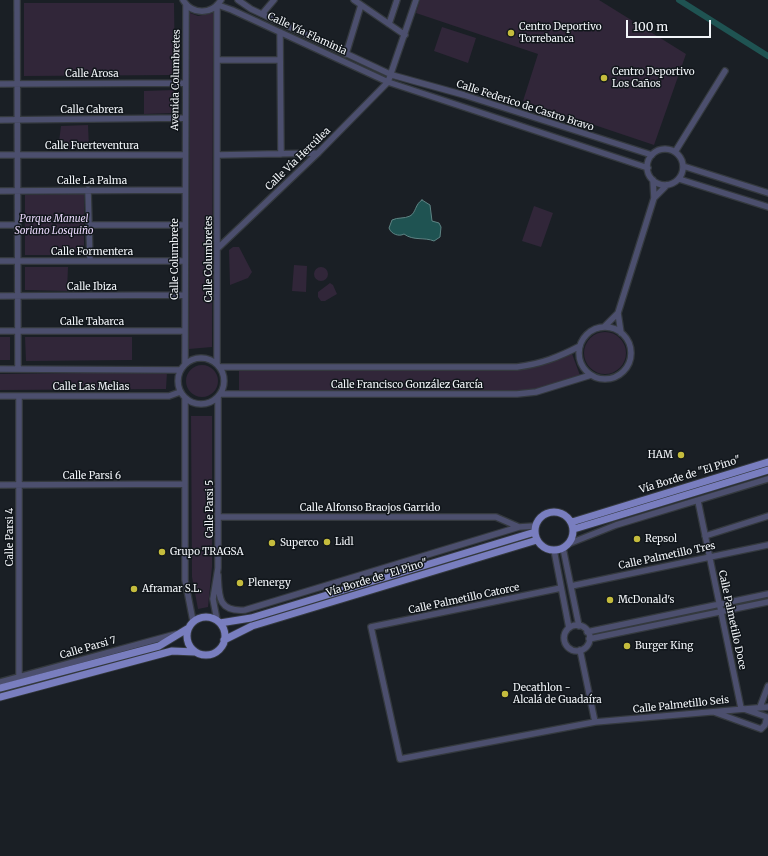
<!DOCTYPE html>
<meta charset="utf-8">
<style>
body{margin:0}
#map{position:relative;width:768px;height:856px;overflow:hidden;background:#1a1f25;font-family:Merriweather,serif}
canvas{display:block}
.scale{position:absolute;left:626px;top:20px;width:85px;height:18px;box-sizing:border-box;border:2px solid #f2f5f9;border-top:0;padding-left:5px;font-size:12px;line-height:14px;white-space:nowrap;color:#f2f5f9;-webkit-text-stroke:3px #11161b;paint-order:stroke}
</style>
<div id="map">
<canvas width="768" height="856"></canvas>
<div class="scale">100 m</div>
</div>
<script>
const ctx = document.querySelector('canvas').getContext('2d');
ctx.lineJoin = 'round';
function fill(path, color) { ctx.fillStyle = color; ctx.fill(path, 'evenodd'); }
function stroke(path, color, width, dash) { ctx.strokeStyle = color; ctx.lineWidth = width; ctx.lineCap = dash ? 'butt' : 'round'; ctx.setLineDash(dash || []); ctx.stroke(path); }
function write(font, color, halo, rows, align = 'center') {
  ctx.font = font + ' Merriweather,serif'; ctx.lineWidth = 3; ctx.setLineDash([]); ctx.textBaseline = 'middle'; ctx.strokeStyle = halo; ctx.fillStyle = color; for (const [text, x, y, turn = 0] of rows) {
    ctx.save(); ctx.translate(x, y); ctx.rotate((+turn || 0) * Math.PI / 180); ctx.textAlign = isNaN(turn) ? turn : align; if (halo) ctx.strokeText(text, 0, 0); ctx.fillText(text, 0, 0); ctx.restore();
  }
}
fill(new Path2D(`
 M420,0H599L686,54L654,145L523,101L538,54L416,13Z
 M24,3H174L175,75L24,76Z
 M190,13L198,16L213,13V45L212,347L189,349Z
 M442,27L476,38L468,63L434,51Z
 M174,90V113L144,114V91Z
 M88,125L89,148L58,150L61,126Z
 M84,194V255H25V195Z
 M534,206L553,213L541,247L522,241Z
 M233,247H239L252,272L248,278L230,285L229,250Z
 M294,265L307,266L306,292L292,291Z
 M314 274a7 7 0 1 1 14 0a7 7 0 1 1-14 0Z
 M25,267H68L67,291L25,290Z
 M330,283L333,285L337,294L325,301H321L318,297V292Z
 M584 353a21 21 0 1 1 42 0a21 21 0 1 1-42 0Z
 M0,337H10V360H0Z
 M25,337H132V360L26,361Z
 M571,351L581,378L536,392L239,395V367H517Z
 M186 381a16 16 0 1 1 32 0a16 16 0 1 1-32 0Z
 M167,372L166,389L0,390V374Z
 M191,416H212V567L208,607L198,609L192,577Z`), '#312639');
const water = new Path2D(`
 M422,200L430,205L432,221L439,223L441,227L440,237L434,241C425,237 413,241 404,234C399,237 391,234 389,228L392,220C398,217 404,219 410,216C416,213 415,204 422,200Z`);
fill(water, '#1f5352');
stroke(water, '#5e8484', 1);
stroke(new Path2D(`
 M679,0L768,56`), '#1f5352', 6);
const minor = new Path2D(`
 M17,0L18,369
 M183,0C192,15 212,15 221,0
 M238,0L251,9L392,75L464,95L652,155
 M354,0L405,35
 M217,5V364
 M218,5L232,10L388,82L648,168
 M262,14L274,0
 M389,24L397,0
 M280,32L281,154
 M346,54L361,5
 M217,60H280
 M0,84L184,83
 M0,120L184,118
 M647 167a18 18 0 1 1 36 0a18 18 0 1 1-36 0Z
 M675,152L725,71
 M0,155H184
 M218,155L318,153
 M683,166L768,193
 M679,179L768,207
 M88,190L90,261
 M0,191L184,190
 M654,198L667,185
 M0,225H17
 M89,225H184
 M218,248L318,153L388,82L416,0
 M0,261H184
 M0,296L184,295
 M579 353a26 26 0 1 1 52 0a26 26 0 1 1-52 0Z
 M604,327L618,313
 M0,331H184
 M621,333L618,313L654,198L653,180
 M178 381a23 23 0 1 1 46 0a23 23 0 1 1-46 0Z
 M185,364L186,5
 M220,367H517C541,364 559,357 580,346
 M0,369L180,370
 M220,394H517L536,392L591,375
 M0,396H169L180,392
 M19,396V677
 M185,398V580L193,621
 M0,485L185,484
 M698,501L741,708L767,717L765,725L761,729L714,712
 M219,517H496L519,527
 M705,536L768,516
 M568,544L616,525L768,479
 M563,548L579,626
 M554,550L569,628
 M218,575C219,597 218,612 245,610L519,527L535,526
 M571,586L768,545
 M561,588L371,627L400,759L595,722L768,707
 M217,620L213,599L218,568V397
 M564 638a13 13 0 1 1 26 0a13 13 0 1 1-26 0Z
 M587,632L768,594
 M589,639L768,602
 M580,650L595,722
 M0,682L176,634
 M760,707L768,686`);
const major = new Path2D(`
 M535 531a19 19 0 1 1 38 0a19 19 0 1 1-38 0Z
 M572,522L768,462
 M574,529L768,470
 M187 636a19 19 0 1 1 38 0a19 19 0 1 1-38 0Z
 M220,623L251,618L535,532
 M224,640L252,626L537,540
 M0,688L159,646L187,629
 M0,697L172,651L195,652`);
stroke(minor, '#34393e', 8);
stroke(major, '#34393e', 9);
stroke(minor, '#4c4f6e', 5.5);
stroke(major, '#797ebf', 7);
for (const [x, y, r, color] of [
 [511,33,4,"#c5bc3d"],
 [604,78,4,"#c5bc3d"],
 [681,455,4,"#c5bc3d"],
 [637,539,4,"#c5bc3d"],
 [327,542,4,"#c5bc3d"],
 [272,543,4,"#c5bc3d"],
 [162,552,4,"#c5bc3d"],
 [240,583,4,"#c5bc3d"],
 [134,589,4,"#c5bc3d"],
 [610,600,4,"#c5bc3d"],
 [627,646,4,"#c5bc3d"],
 [505,694,4,"#c5bc3d"]
]) { const dot = new Path2D(); dot.arc(x, y, r, 0, 2 * Math.PI); ctx.fillStyle = color; ctx.fill(dot); stroke(dot, '#11161b', 1.5); }
write('10px', '#f2f5f9', '#11161b', [
 ["Centro Deportivo",519,27],
 ["Torrebanca",519,39],
 ["Centro Deportivo",612,72],
 ["Los Caños",612,84],
 ["HAM",673,455,"right"],
 ["Repsol",645,539],
 ["Lidl",335,542],
 ["Superco",280,543],
 ["Grupo TRAGSA",170,552],
 ["Plenergy",248,583],
 ["Aframar S.L.",142,589],
 ["McDonald's",618,600],
 ["Burger King",635,646],
 ["Decathlon -",513,688],
 ["Alcalá de Guadaíra",513,700]
], 'left');
write('10px', '#f2f5f9', '#11161b', [
 ["Calle Vía Flaminia",307,34,25],
 ["Calle Arosa",92,74],
 ["Avenida Columbretes",176,80,-89],
 ["Calle Federico de Castro Bravo",525,106,18],
 ["Calle Cabrera",92,110],
 ["Calle Fuerteventura",92,146],
 ["Calle Vía Hercúlea",298,159,-44],
 ["Calle La Palma",92,181],
 ["Calle Formentera",92,252],
 ["Calle Columbrete",175,259,-90],
 ["Calle Columbretes",209,259,-90],
 ["Calle Ibiza",92,287],
 ["Calle Tabarca",92,322],
 ["Calle Francisco González García",407,385],
 ["Calle Las Melias",91,387],
 ["Vía Borde de \"El Pino\"",690,475,-17],
 ["Calle Parsi 6",92,476],
 ["Calle Alfonso Braojos Garrido",370,508],
 ["Calle Parsi 5",210,509,-90],
 ["Calle Parsi 4",10,537,-90],
 ["Calle Palmetillo Tres",667,556,-12],
 ["Vía Borde de \"El Pino\"",377,578,-17],
 ["Calle Palmetillo Catorce",464,599,-12],
 ["Calle Palmetillo Doce",732,620,78],
 ["Calle Parsi 7",88,648,-16],
 ["Calle Palmetillo Seis",681,705,-6]
]);
write('italic 10px', '#e8d6f9', '#11161b', [
 ["Parque Manuel",54,219],
 ["Soriano Losquiño",54,231]
]);
</script>
